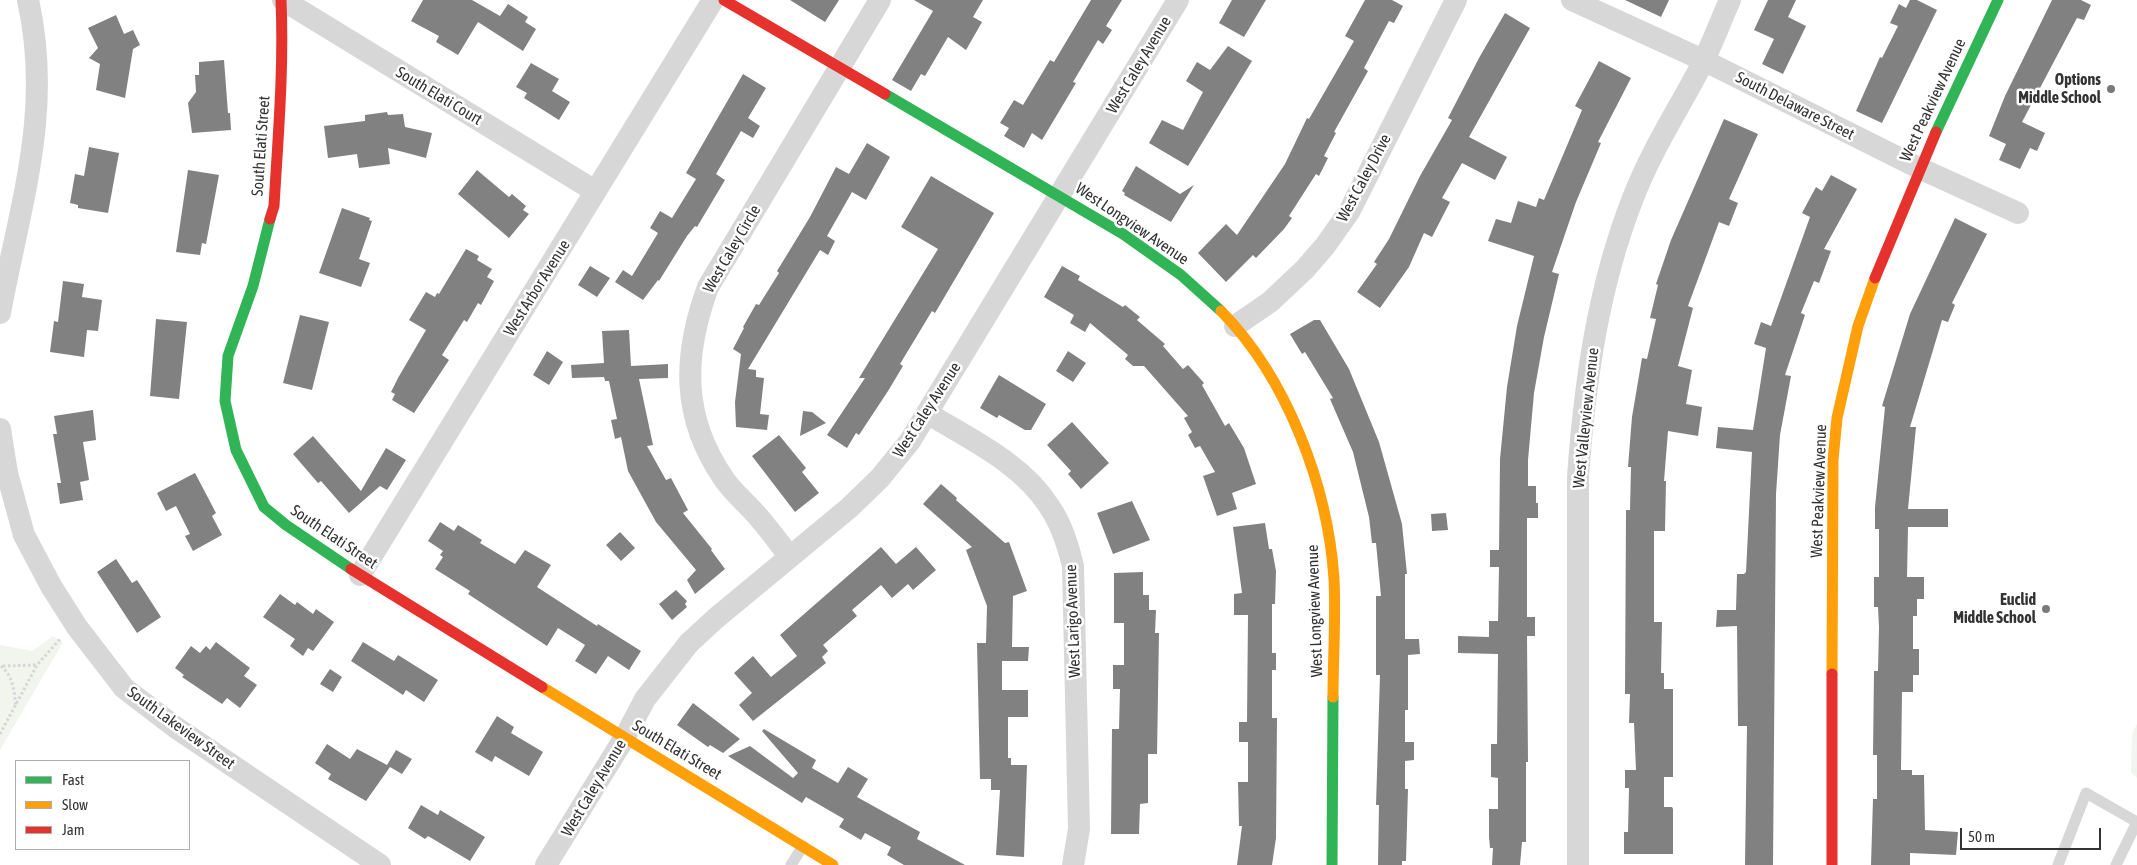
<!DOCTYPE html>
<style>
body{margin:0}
#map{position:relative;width:2137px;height:865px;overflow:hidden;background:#fff;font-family:"Asap Condensed",sans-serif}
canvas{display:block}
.legend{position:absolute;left:15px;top:760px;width:175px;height:90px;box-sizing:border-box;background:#fff;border:1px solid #adadad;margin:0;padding:6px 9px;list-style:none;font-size:15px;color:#333}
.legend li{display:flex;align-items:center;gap:10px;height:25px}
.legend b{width:25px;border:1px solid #adadad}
.scale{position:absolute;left:1960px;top:828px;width:141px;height:22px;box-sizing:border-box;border:2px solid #333;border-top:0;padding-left:6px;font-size:15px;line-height:18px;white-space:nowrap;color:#333;-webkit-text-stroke:4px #fff;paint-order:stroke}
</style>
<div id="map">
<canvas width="2137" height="865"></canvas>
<ul class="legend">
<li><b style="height:6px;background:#30b455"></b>Fast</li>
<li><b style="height:6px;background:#ff9f0a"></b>Slow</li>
<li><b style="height:6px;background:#e5322d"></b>Jam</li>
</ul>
<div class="scale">50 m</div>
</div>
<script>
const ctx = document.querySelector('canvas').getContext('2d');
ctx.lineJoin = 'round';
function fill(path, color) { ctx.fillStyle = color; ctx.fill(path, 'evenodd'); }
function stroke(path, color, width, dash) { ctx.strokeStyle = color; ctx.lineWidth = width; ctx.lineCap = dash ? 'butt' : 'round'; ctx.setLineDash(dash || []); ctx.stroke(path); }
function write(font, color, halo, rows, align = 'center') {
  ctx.font = font + ' "Asap Condensed",sans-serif'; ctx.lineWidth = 5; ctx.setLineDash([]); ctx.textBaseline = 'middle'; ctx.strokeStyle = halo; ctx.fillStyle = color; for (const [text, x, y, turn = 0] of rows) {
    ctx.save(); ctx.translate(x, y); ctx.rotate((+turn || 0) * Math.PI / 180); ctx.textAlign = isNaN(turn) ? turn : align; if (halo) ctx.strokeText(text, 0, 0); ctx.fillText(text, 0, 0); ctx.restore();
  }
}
fill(new Path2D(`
 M53,636L63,642L0,750V645L32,651Z
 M2137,724V778L2131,772L2132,734Z`), '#f1f5ed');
fill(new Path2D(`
 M423,0H472L500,16L508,4L528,17L525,22L536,29L523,51L478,22L458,55L436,42L439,36L411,21Z
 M790,0H839L825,22Z
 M914,0H983L973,17L982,22L966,50L948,37L925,76L921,74L911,91L892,80L933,11Z
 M1091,0H1122L1106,26L1112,30L1103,44L1098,40L1073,82L1076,83L1042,140L1032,133L1024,148L1004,136L1009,128L1000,123L1014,100L1023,105L1050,60L1054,62Z
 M1232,0H1266L1244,37L1219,23Z
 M1365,0H1392L1403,6L1394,23L1389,21L1364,68L1368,71L1334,132L1336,133L1324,156L1328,158L1319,176L1316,174L1289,216L1292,218L1284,229L1256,258L1253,255L1226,282L1198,253L1226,224L1237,235L1285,164L1307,118L1309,119L1354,41L1345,36Z
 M1625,0H1669L1661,17Z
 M1768,0H1796L1788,17L1806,26L1783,74L1762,64L1774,39L1754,30Z
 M1910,0H1917L1937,10L1882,123L1856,111L1880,57L1882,58L1898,26L1890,23L1899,4L1906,8Z
 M2052,0H2081L2091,5L2084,20L2077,18L2022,122L2045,133L2037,151L2030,148L2020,169L1999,160L2006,144L1989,136L2005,96Z
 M1505,13L1530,28L1469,137L1507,157L1495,180L1462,163L1442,198L1450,202L1432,237L1424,233L1409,267L1380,308L1357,292L1377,264L1374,262L1389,239L1420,176L1452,120L1448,118L1479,58Z
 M116,15L124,34L133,30L140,45L133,49L125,98L96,90L100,64L89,58L98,48L88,28Z
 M1228,46L1252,61L1188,166L1149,143L1162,120L1183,130L1203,92L1186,81L1197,62L1210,70Z
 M224,60L228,113H230L231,130L192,133L188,103L196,92L195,75H199V62Z
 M1599,61L1631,78L1598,142L1601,143L1576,202L1552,272L1559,274L1544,337L1534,393L1528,460V486H1536V503H1538V518H1527V617H1535V636H1527L1528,762H1526V842H1522L1520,865H1492L1493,848H1490L1489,837V809H1498V778L1491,777V744H1497L1498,654L1458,653V636L1489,637V621H1498L1499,567H1490V550H1499L1500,459L1507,387L1517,326L1534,256L1488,241L1496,219L1511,223L1518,201L1536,207L1539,198L1544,200L1582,110L1575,106Z
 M531,63L559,79L552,91L570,102L559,120L524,98L527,93L516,87Z
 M743,74L766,88L748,118L760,126L753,138L741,131L716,174L725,180L697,227L695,226L687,236L659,281L658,280L643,300L615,282L623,270L632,276L658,233L650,228L660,211L672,218L696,179L686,173Z
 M387,112L388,115L403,114L405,127L432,133L426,158L388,148L390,164L359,168L357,154L328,158L324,126L365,121V115Z
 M1724,119L1758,134L1729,199L1738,203L1729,226L1719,222L1688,306L1693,308L1678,366L1692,370L1686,404L1702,407L1698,436L1668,431L1664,481H1666L1665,531H1654V622H1662L1661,673H1664V689H1673V777H1664V807H1672L1673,809V854H1624V832H1628L1629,788H1625V770H1636L1634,723H1629L1630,694H1625L1626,510H1630L1631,467H1628L1632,417L1642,358L1647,359L1656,319L1650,318L1658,285L1656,284L1671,240Z
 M867,143L890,157L866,200L852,192L827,236L835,241L828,255L820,250L748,369L756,370V377L764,378L760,414L769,415L767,430L736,427L735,402L741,354L733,349L744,328L743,327L756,304L759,305L779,273L777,271L810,217L836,167L849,174Z
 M89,147L119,153L108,213L78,208V205L70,203L75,174L84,176Z
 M1136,166L1180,194L1194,185L1171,222L1124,195L1125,193L1122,191Z
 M188,170L219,175L206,244L202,243L200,255L176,252Z
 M477,170L509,197L512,194L526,206L523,210L529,214L509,238L458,194Z
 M1831,175L1857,189L1824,249L1831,251L1819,283L1814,281L1801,313L1805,315L1785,375L1791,376L1780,435L1776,494L1773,865H1745L1747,726H1738L1737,626L1716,627L1717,610H1736L1737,574H1744L1746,572L1752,452L1716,448L1718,427L1753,430L1766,348L1754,344L1761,322L1771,326L1810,217L1802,213L1816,187L1822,191Z
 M931,176L994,213L935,313L932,311L900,364L903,366L888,391L859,435L856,433L847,448L827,435L865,378H859L938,249L901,227Z
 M342,208L370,218L369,220L372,221L359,259L370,263L361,287L319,273Z
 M1955,218L1987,234L1952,303L1955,305L1948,322L1942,320L1910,427H1916L1908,509H1948V527H1908L1907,577H1924V599H1917V616H1913V649H1919V675H1913V692H1902L1901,770H1912V775H1924L1925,830L1958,832L1956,855L1910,853V865H1871L1873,799H1877V755H1873L1874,671H1878L1879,627L1878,607H1874V577H1879V529H1875V507L1885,407L1882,406L1910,314Z
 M466,249L479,256L477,260L492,269L487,277L494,281L481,305L478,303L467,322L464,320L442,355L449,360L414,413L392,400L395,394L391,392L398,378L426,330L409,320L426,292L435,297L437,293L439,294Z
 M590,266L610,278L597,297L578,285Z
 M1062,266L1080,276L1078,280L1123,307L1125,305L1140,317L1137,320L1165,344L1163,346L1183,369L1188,365L1204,383L1202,385L1225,426L1229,423L1244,448L1256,484L1232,493L1237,509L1217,516L1203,476L1215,472L1200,446L1195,448L1188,435L1192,432L1184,418L1188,416L1144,366H1133L1125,359L1128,355L1090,323L1085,332L1070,323L1074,315L1044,297Z
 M63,281L84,284L82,297L102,300L98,331L87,330L84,357L50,352L54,321L58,322Z
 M300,315L329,322L312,390L283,383Z
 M156,319L187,322L179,399L150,396Z
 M1314,320H1320L1349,369L1379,442L1402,524L1407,574H1405V639H1419L1420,654L1408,655V710H1405V742H1414V760L1405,761V789H1408L1406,861H1402V865H1378L1379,805H1376L1380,675H1376V596H1381L1376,543H1372L1369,517L1353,452L1330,399L1333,398L1305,352L1302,354L1290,334Z
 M629,330L631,366L668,364V378L639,379L653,445L647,446L666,480L671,478L688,510L683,513L712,549L711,550L725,569L695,594L687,580L696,570L656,522L628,471L621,437L615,439L611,420L617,419L609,381H605L604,377L572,378L571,365L604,363L602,331Z
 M547,351L563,362L549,385L533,375Z
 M1068,351L1086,363L1073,382L1056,371Z
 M999,375L1046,404L1031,430H1025L999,415L997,418L980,408Z
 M93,410L96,440L83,442L89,480L80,482L83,500L60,504L57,483H61L53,434H57L54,416Z
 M803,411L812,412L826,423L800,436Z
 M1072,422L1109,463L1081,489L1068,474L1071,471L1047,445Z
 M779,435L806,468L802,472L819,493L795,512L752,456Z
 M313,436L361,491L386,448L406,460L387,490L380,486L349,513L321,481L318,483L293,454Z
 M195,473L216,513L212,516L222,535L193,551L185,536L190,534L176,506L166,511L157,493Z
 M941,484L957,498L956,500L1005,543L1009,542L1027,591L1013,596L1012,647H1029L1028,661H1002V690H1028V717H1008V758H1011V765H1027L1024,857L996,855L1000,790H991V779H980L977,643H986L987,606L966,550L972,547L923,504Z
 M1132,501L1150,540L1113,554L1097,513Z
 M1446,513L1448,530L1432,531L1431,514Z
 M440,522L454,531L458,525L482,540L480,543L515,564L525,550L551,565L537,587L597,626L598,624L641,651L629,670L608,656L596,674L575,661L585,645L558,628L547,646L468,594L470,591L435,569L443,557L440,555L443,551L428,541Z
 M1265,523L1269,549H1272L1276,571L1275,604H1272V653H1276V670H1272V718H1277L1276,838L1272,865H1237L1242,826H1239L1238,782H1248V742H1239V722H1247L1248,615H1234V594L1242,593L1233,527Z
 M620,532L635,548L621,561L606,545Z
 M881,547L896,564L916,547L936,570L913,590L908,584L892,598L881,585L852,610L857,616L823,645L828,651L822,657L826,663L753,721L739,705L752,693L734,673L753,656L771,677L797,656L780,635Z
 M116,559L132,583L137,580L161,617L137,633L97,572Z
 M1143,572V595H1149V610H1156L1155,633H1159L1157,754H1148V803L1140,804L1139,834H1111L1112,729H1119L1120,689H1113V665H1124V623H1114V573Z
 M676,590L687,601L685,604L687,607L672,620L659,604Z
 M280,594L295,605L297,602L313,614L316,609L334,622L313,651L308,648L303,656L290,646L295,639L263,617Z
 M216,642L250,668L244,676L257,685L240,708L227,698L222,704L182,677L184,675L175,668L191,646L200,653L206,646L210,650Z
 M363,642L394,661L398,655L438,680L424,702L406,690L403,695L351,661Z
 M330,669L342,677L333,692L320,684Z
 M693,703L740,739L723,753L710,745L708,747L677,725Z
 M497,716L514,727L511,733L543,752L529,776L495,756L492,762L475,752Z
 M764,729L816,760L812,768L838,783L848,767L868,779L857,797L920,832L917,839L965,865H904L887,855L891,847L865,833L861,840L839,827L844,819L806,797L802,803L728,756L750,746L793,778L798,773L762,731Z
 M327,744L350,759L357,749L387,765L396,750L412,759L402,774L390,767L366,801L328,779L331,774L315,763Z
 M421,805L438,815L440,810L485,837L470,861L428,836L425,839L408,828Z`), '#818181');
stroke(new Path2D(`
 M1,666C13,676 14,690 16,706
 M3,666L37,665
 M0,734L37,665L61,638`), '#d6d6d6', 3, [2.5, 2.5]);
stroke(new Path2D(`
 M791,865L803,846
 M2058,865L2086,793L2137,822L2116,865`), '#d7d7d7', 11);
stroke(new Path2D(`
 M283,0L595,191
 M1572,0L1703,60L1919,168L2018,213
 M0,313C20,204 53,112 28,0
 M1235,326L1270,302L1305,269L1325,246L1349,212L1456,0
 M927,413C969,439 1022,463 1049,506C1062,525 1068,545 1073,566L1079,829L1073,865
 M0,429L7,473L24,535L51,586L77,627L124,688L175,727L380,865
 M790,557C778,542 767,526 754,512C744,501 732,491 724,479C681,417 683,355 708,287L880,0
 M360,575L713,0
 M546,865L625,737L645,699L689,643L715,619L849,508L880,478L910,441L1178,0
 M1578,865V476C1585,381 1598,287 1633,198C1651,151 1678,110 1701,66C1712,45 1720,22 1730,0`), '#d7d7d7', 22);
stroke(new Path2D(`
 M885,94L1123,234L1181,275L1221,311
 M1936,132L1998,0
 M270,219L253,286L228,356L225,401L236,450L264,507L286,525L351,569
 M1332,865L1333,697`), '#30b455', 11);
stroke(new Path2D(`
 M1221,311C1287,378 1328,486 1334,579C1336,618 1333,658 1333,697
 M1832,674L1833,460L1837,418L1858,326L1875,278
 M542,687L833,865`), '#ff9f0a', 11);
stroke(new Path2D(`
 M724,0L885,94
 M270,219L274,206C278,137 284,69 281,0
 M1875,278L1936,132
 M351,569L542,687
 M1832,865V674`), '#e5322d', 11);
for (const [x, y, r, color] of [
 [2111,89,5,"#7a7a7a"],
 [2046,609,5,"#7a7a7a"]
]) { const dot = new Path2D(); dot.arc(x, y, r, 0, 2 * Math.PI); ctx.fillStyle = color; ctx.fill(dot); stroke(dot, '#fff', 2); }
write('16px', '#333', '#fff', [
 ["West Caley Avenue",1139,65,-59],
 ["South Elati Court",439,96,31],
 ["West Peakview Avenue",1933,100,-65],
 ["South Delaware Street",1795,106,27],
 ["South Elati Street",261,146,-86],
 ["West Caley Drive",1364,178,-62],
 ["West Longview Avenue",1132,224,34],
 ["West Caley Circle",732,249,-60],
 ["West Arbor Avenue",537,288,-58],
 ["West Caley Avenue",927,410,-57],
 ["West Valleyview Avenue",1586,418,-84],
 ["West Peakview Avenue",1819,491,-88],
 ["South Elati Street",334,537,34],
 ["West Longview Avenue",1315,611,-92],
 ["West Larigo Avenue",1073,621,-92],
 ["South Lakeview Street",181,728,36],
 ["South Elati Street",677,750,31],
 ["West Caley Avenue",594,788,-59]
]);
write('bold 16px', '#333', '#fff', [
 ["Options",2101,80],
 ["Middle School",2101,98],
 ["Euclid",2036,600],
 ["Middle School",2036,618]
], 'right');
</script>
